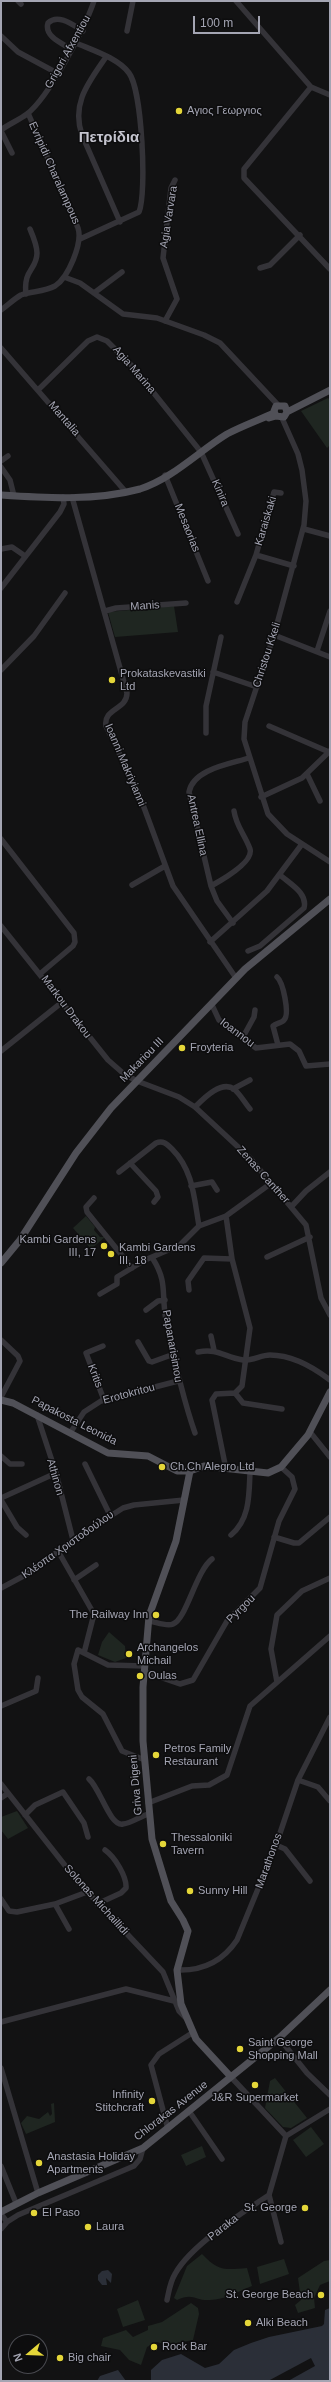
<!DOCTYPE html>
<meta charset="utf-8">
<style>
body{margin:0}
#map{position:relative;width:331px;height:2382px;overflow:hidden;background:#121213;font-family:Helvetica,sans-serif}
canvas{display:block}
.frame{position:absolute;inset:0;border:2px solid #a4a5b3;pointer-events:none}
.north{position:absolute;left:8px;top:2334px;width:40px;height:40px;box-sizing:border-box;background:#0d0d0e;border:1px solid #494a50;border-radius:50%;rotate:251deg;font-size:11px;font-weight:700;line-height:16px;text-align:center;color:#a4a5b3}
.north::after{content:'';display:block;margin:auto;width:14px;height:18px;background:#e4d639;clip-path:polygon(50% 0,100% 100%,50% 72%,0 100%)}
.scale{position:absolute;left:193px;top:16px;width:67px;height:18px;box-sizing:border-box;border:2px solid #a4a5b3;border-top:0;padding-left:5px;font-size:12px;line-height:14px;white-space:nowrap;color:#a4a5b3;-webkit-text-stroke:3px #0d0d0e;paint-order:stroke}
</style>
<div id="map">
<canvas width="331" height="2382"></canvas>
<div class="frame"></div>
<div class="north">N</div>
<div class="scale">100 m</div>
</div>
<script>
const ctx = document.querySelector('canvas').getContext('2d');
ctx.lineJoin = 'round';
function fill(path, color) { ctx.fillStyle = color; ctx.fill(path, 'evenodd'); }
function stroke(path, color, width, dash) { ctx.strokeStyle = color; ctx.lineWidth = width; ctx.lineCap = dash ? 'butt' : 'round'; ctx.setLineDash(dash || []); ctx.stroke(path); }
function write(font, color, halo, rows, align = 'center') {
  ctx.font = font + ' Helvetica,sans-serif'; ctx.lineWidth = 3; ctx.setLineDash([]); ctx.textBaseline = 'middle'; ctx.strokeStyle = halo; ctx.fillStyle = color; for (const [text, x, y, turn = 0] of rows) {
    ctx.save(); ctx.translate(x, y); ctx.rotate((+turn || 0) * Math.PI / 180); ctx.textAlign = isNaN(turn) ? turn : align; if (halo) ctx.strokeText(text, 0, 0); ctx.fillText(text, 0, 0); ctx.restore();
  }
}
fill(new Path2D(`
 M328,398L330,400V445L327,448L301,411Z
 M174,606L178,632L115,637L108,612Z
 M86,1216L95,1227L94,1230L100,1237H105L91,1249L73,1228Z
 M109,1632L125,1646L126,1658L115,1662L98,1655L102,1642Z
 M17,1811L28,1828L8,1839L1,1830V1817Z
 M275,2078L307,2118L291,2128L283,2127L265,2108L270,2081Z
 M54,2103L55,2122L26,2134L21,2123L27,2116L39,2119L48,2112L50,2116L52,2114L51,2104Z
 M311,2127L324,2144L306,2157L293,2140Z
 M202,2146L206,2157L186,2166L181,2155Z
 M202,2254C218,2271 224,2270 247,2268L252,2286C239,2291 224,2300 210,2300C195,2301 193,2292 177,2300L174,2298L187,2266Z
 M284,2259L289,2274L260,2284L257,2267Z
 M330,2260V2281L320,2285L314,2298L315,2308L298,2313L295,2305L301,2300L298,2278L324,2261Z
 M138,2300L145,2320L123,2327L117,2309Z
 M191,2303L198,2308L199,2314L193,2340L177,2343L173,2347L157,2342L147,2347L141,2365L129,2360L120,2350L101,2346L103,2338L126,2330L133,2337L148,2330V2326L162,2322Z`), '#1f2621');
fill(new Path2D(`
 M108,2270L112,2274L111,2283L106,2278L107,2285H102L98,2280V2275L102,2271Z
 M330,2308V2381H151V2370L162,2360L181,2354L205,2368L219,2364L234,2350L251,2343L269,2337L322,2326L324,2324L325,2310Z
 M118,2370L126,2381H97L100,2376Z`), '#2b2f38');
fill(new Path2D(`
 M311,2358L315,2366L288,2381H268Z`), '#121213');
stroke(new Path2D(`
 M18,1L21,4
 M236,1L311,87L330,95
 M127,31L133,1
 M1,36L18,52L57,73
 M76,43C92,50 118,58 129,73C142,90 147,193 139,212L80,239
 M71,49C61,43 44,36 48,23C58,13 73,25 83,31
 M106,57C89,82 71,103 82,135L120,222
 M311,87L244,169V178L330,269
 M1,130C9,124 19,120 27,114C49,97 85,28 94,1
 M1,131L12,153
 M260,268L270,265L300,235
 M64,277L80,283L123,314L157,318L204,335L220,343L278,405
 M94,293L122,272
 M26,294C23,269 37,270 37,253C37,245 33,236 30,229
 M1,310C8,305 14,299 21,295C32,291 44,292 55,286C68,278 83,243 78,228L28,113
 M165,321L177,299L163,258L171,188L175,180
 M1,348L125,491
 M38,390L88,341L97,337L107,341L133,367L201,452L238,534
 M282,418L298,454L302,470L306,501L304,525L274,635L245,722L244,739L268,814L287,834L330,862
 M1,461L8,456
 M1,467L10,480L14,496
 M165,475L208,581
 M72,497L127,693C127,710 103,708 106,726L139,794L173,886L236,978
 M304,529L330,536
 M1,549L12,547L25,556
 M256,555L294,566
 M1,588L60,512L64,504L63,497
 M237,602L256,555L274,492L281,493
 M105,611L116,608L186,603
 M274,635L330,657
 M317,651L330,611
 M1,670L34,636L65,593
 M213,672L257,687
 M269,726L329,752
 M206,733V706L221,637
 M307,774L320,801
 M261,797L302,778L330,751
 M1,839L74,933L75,942L73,946L41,973
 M132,885L165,866
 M211,886C220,881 254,862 250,849C245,835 236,826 234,811
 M233,923L217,901L211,886L189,792C193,769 230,764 249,758
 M1,926L108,1060L124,1074L137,1081L179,1097L195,1107L250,1158L306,1225L321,1298L330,1315
 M210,942L267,891L302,844
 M248,951L260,946L304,908C308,893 290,884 280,875
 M277,977C283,982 290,1014 284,1020C282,1023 276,1023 273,1026L278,1045
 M212,1005L219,1020L256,1048L290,1044L299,1051L306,1066L330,1064
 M243,1037L254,1017L255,1010
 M1,1051L61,1003
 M233,1089L250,1080
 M195,1107C203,1099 221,1080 234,1089C240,1094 245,1103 250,1109
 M130,1163L156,1191L158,1197L154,1202
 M119,1172L156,1143C163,1140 167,1144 172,1149C193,1170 194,1197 199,1226
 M191,1186L212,1182L217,1190
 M94,1198L86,1207L87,1212L132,1268
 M291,1207L306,1191L330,1172
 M226,1216L232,1259L250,1328L242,1386L235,1393L216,1394L212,1400L226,1469
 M267,1257L310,1237
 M153,1259C168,1283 161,1294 166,1320C174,1359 182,1396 195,1433
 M189,1290L188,1281L204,1258L232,1259
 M100,1294L117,1284V1277L145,1260L180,1245L199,1226L226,1216L270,1184
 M146,1310L158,1301L165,1300
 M211,1336L214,1350
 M1,1340L18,1356L20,1361L1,1397
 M138,1342L149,1361L152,1362L174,1354
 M103,1346L86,1353L104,1400
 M198,1352C218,1348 224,1357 243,1360C252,1361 261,1355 270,1355C292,1355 313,1367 330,1380
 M235,1393L243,1403L282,1409
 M37,1415L56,1473L73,1540
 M310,1432L330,1457
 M70,1433L84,1412L101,1401L178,1381
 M1,1456L10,1464H22
 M85,1464L110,1515
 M1,1498L56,1473
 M1,1500L17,1527L26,1535
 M231,1535C250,1519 249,1495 250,1472
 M274,1537L294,1543H299L330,1517
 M58,1551L94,1614L84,1653
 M74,1580L96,1565
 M1,1588L31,1572L73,1540L123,1508L134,1505L184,1500
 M149,1621C156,1622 167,1627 173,1624C186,1620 196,1571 212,1559
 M145,1672L180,1684L193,1680L227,1621L260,1588L279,1521L295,1489L292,1477L281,1467
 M277,1682L271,1649L277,1615L302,1591L330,1578
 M1,1706L36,1691L38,1678
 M145,1760L122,1751L103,1714L82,1697L78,1690L74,1664L78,1650L108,1665L145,1666
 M89,1779C100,1788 110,1827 123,1824C132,1823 140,1816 149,1814
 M298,1780L318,1787L330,1801
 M1,1784L78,1882L163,1972L179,2011L185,2017
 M1,1798L7,1794
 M148,1803L192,1786L209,1785L227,1775L250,1706L330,1636
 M25,1815L35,1805L63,1792L84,1823L88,1837
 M276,1845L285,1849L310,1881
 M1,1899L9,1911L17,1912L55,1904
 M97,1904L121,1893L126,1888C127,1877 115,1857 105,1850
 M69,1929L55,1904L87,1892
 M177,1970C202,1971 223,1961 237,1940L276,1845L298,1780L330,1717
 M1,2022L126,1989L174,2001
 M279,2038L307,2073L330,2095
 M1,2068L38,2193
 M231,2077L286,2136
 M189,2111L222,2159
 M168,2129L151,2065L159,2054L192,2033
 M286,2136L330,2109
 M1,2166L16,2203
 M269,2195L281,2242
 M1,2214L7,2222L1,2229
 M7,2222L18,2215L134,2166L140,2159L143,2148
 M167,2300C169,2291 170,2282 175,2274C190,2246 243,2212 269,2195L286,2136`), '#343338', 5.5);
stroke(new Path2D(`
 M287,412L330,390
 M269,418L276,416L284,417L287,412L285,406H276L274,411L276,416
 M1,495C46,498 96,501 140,489C172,479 199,451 227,434C242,426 259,420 274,413
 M1,1263L20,1240L76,1153L111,1108L245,969L330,899
 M1,1400L13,1403L108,1453L148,1456L177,1471H190L204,1466L268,1473L281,1467L308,1435L330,1392
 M190,1471L176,1541L149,1616L143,1687V1741L152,1839L171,1901L183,1920L188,1931L177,1970L181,2004L196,2039L231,2077
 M1,2212L38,2193L143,2148L279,2038L330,1990`), '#505057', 7);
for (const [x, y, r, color] of [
 [179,111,4,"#e4d639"],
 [112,680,4,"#e4d639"],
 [182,1048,4,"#e4d639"],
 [104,1246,4,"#e4d639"],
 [111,1254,4,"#e4d639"],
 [162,1467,4,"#e4d639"],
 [156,1615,4,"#e4d639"],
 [129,1654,4,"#e4d639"],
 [140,1676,4,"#e4d639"],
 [156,1755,4,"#e4d639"],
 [163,1844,4,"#e4d639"],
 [190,1891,4,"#e4d639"],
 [240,2049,4,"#e4d639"],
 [255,2085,4,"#e4d639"],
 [152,2101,4,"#e4d639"],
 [39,2163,4,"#e4d639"],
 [305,2208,4,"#e4d639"],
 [34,2213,4,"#e4d639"],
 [88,2227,4,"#e4d639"],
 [321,2295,4,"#e4d639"],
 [248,2323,4,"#e4d639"],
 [154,2347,4,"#e4d639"],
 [60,2358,4,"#e4d639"]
]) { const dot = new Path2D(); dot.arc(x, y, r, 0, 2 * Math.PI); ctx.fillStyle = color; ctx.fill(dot); stroke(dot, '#0d0d0e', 1.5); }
write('11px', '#a4a5b3', '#0d0d0e', [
 ["Grigori Afxentiou",68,52,-61],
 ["Evripidi Charalampous",54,173,66],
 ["Agia Varvara",169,217,-81],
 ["Agia Marina",134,370,49],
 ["Mantalia",64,419,49],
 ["Kinira",220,493,67],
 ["Karaiskaki",266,521,-73],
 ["Mesaorias",187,528,68],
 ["Manis",145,606,-4],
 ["Christou Kkeli",267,655,-72],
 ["Ioanni Makriyianni",125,765,67],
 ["Antrea Ellina",197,825,78],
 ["Markou Drakou",66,1007,53],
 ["Ioannou",237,1033,37],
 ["Makariou III",142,1060,-46],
 ["Zenas Canther",263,1175,48],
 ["Papanarisimou",172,1346,80],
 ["Kritis",95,1376,69],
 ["Erotokritou",129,1394,-15],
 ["Papakosta Leonida",74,1421,27],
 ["Athinon",55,1477,74],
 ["Κλέοπα Χριστοδούλου",68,1545,-35],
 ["Pyrgou",241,1609,-45],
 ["Griva Digeni",136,1785,-95],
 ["Marathonos",269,1861,-70],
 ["Solonas Michaillidi",96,1900,48],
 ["Chlorakas Avenue",171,2111,-38],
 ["Paraka",223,2228,-38]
]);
write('11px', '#a4a5b3', '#0d0d0e', [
 ["Αγιος Γεωργιος",187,111],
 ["Prokataskevastiki",120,674],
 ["Ltd",120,687],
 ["Froyteria",190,1048],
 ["Kambi Gardens",96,1240,"right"],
 ["III, 17",96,1253,"right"],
 ["Kambi Gardens",119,1248],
 ["III, 18",119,1261],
 ["Ch.Ch Alegro Ltd",170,1467],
 ["The Railway Inn",148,1615,"right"],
 ["Archangelos",137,1648],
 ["Michail",137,1661],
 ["Oulas",148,1676],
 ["Petros Family",164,1749],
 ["Restaurant",164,1762],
 ["Thessaloniki",171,1838],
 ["Tavern",171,1851],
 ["Sunny Hill",198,1891],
 ["Saint George",248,2043],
 ["Shopping Mall",248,2056],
 ["Infinity",144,2095,"right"],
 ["Stitchcraft",144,2108,"right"],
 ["J&R Supermarket",255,2098,"center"],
 ["Anastasia Holiday",47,2157],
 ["Apartments",47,2170],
 ["St. George",297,2208,"right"],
 ["El Paso",42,2213],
 ["Laura",96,2227],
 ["St. George Beach",313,2295,"right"],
 ["Alki Beach",256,2323],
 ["Rock Bar",162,2347],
 ["Big chair",68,2358]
], 'left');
write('bold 15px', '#c5c5cf', '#0d0d0e', [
 ["Πετρίδια",109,138]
]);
</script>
